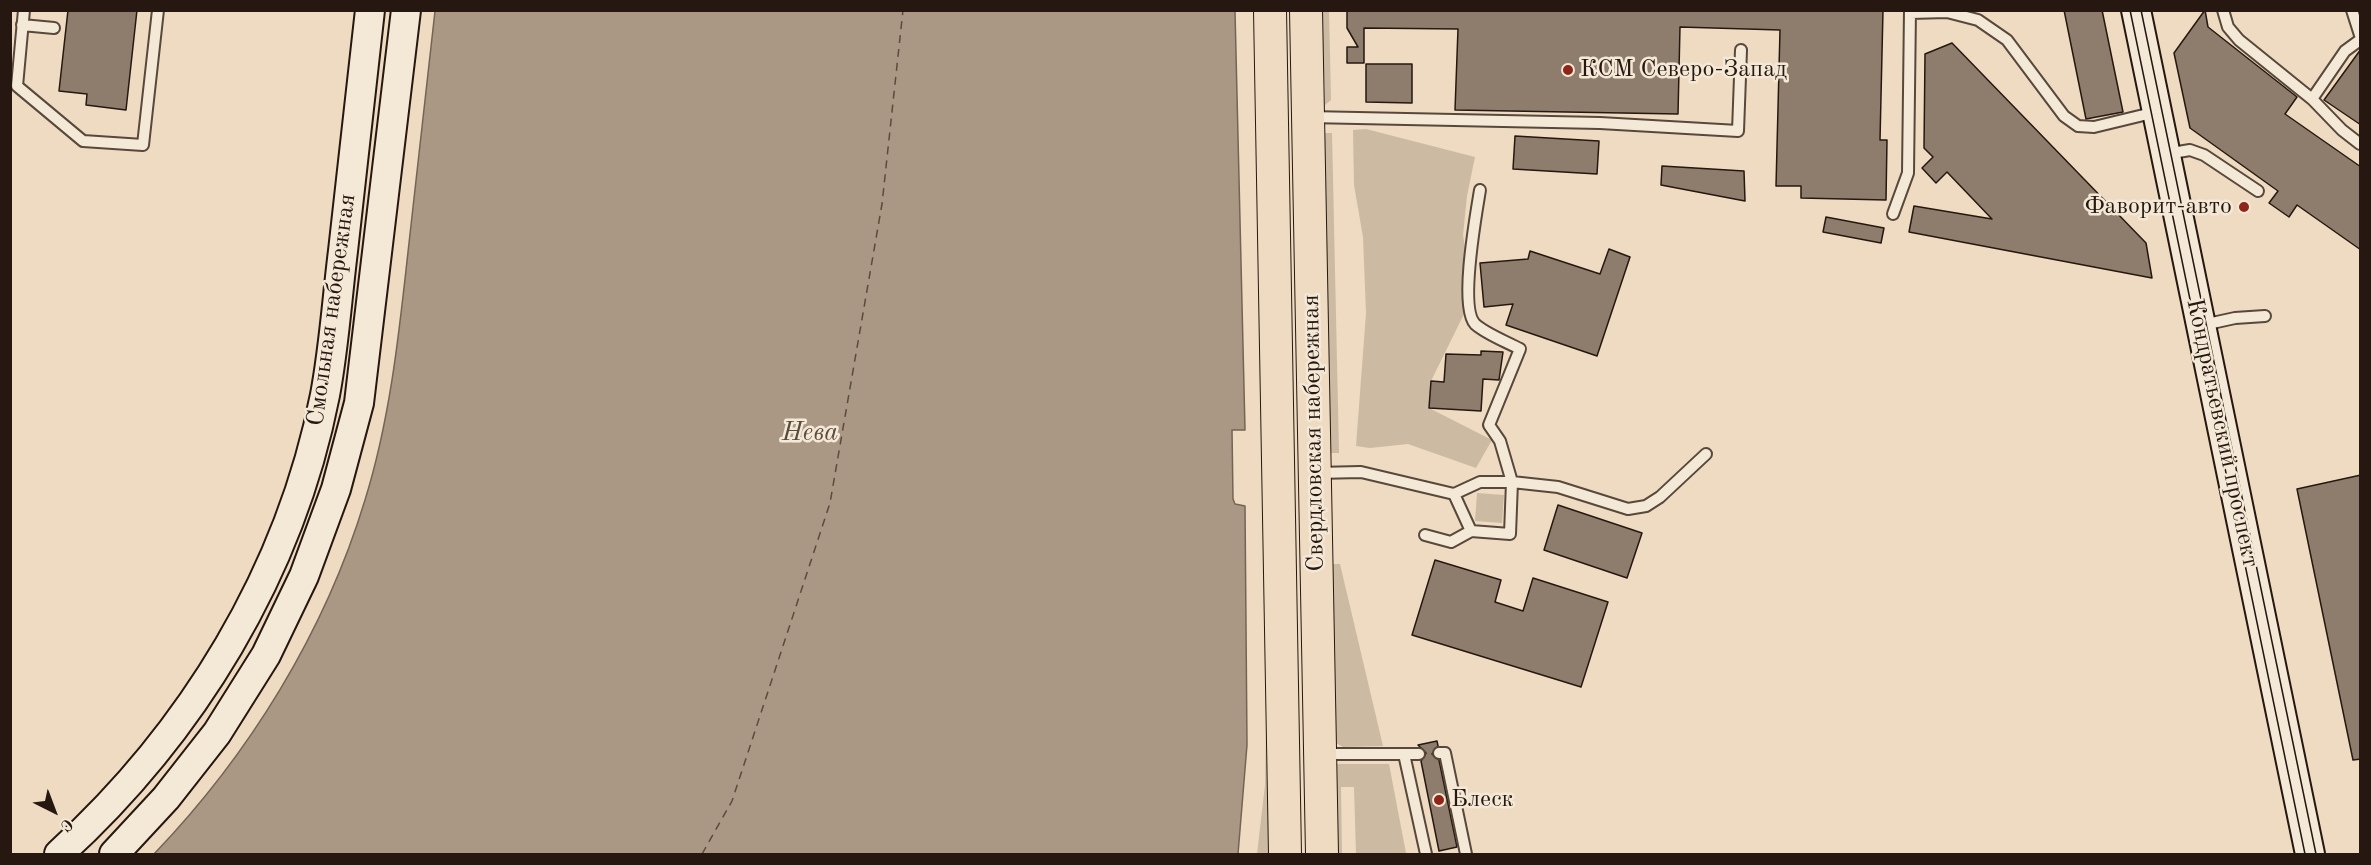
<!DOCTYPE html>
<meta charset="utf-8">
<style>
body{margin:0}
#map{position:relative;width:2371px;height:865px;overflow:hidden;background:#eedbc1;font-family:"Old Standard TT",serif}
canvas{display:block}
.frame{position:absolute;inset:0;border:12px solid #261710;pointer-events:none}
.north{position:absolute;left:24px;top:781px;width:60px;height:60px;-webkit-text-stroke:4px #f4e8d7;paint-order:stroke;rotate:138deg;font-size:16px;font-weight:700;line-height:24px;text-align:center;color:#261710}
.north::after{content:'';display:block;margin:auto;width:21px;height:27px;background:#261710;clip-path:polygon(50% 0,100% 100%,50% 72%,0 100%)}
</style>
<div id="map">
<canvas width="2371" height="865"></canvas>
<div class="frame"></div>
<div class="north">С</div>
</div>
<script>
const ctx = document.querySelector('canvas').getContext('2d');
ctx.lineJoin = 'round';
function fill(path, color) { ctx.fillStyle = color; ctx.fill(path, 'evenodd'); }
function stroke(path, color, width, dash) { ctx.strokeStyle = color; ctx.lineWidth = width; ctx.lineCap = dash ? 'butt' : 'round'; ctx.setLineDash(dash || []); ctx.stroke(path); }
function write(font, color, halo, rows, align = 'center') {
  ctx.font = font + ' "Old Standard TT",serif'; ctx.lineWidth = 5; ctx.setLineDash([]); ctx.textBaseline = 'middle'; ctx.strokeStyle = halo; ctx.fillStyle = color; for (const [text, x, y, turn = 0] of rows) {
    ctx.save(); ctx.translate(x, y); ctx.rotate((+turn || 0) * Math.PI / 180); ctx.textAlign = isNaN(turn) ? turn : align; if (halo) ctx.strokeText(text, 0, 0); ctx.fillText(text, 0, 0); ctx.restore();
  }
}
fill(new Path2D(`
 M1322,11H1329L1331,100L1325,105Z
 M1366,129L1475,157L1467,196L1463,235L1467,262L1463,316L1431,381L1429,408L1492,440L1476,468L1408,444L1370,448L1356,446L1366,313L1363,237L1354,185L1353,130Z
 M1323,133H1332L1339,453H1330Z
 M1477,493L1504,495L1502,523L1475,521Z
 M1328,564H1340L1383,746L1343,747L1334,742Z
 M1276,729L1277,854H1257L1265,785L1266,730Z
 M1331,764H1389L1406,853L1356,854L1354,787H1341L1342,854H1334Z`), '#ccbaa3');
const water = new Path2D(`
 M435,11H1235L1245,430H1232L1233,499L1235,504L1245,506L1247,745L1238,854H154C249,755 325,632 365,500C390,420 399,334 408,252C417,171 426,91 435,11Z`);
fill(water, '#aa9885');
stroke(water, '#756456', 1.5);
stroke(new Path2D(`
 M702,854L732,801L830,503L882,204L903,10`), '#5b4b3f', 1.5, [8, 6]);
const building = new Path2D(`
 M68,10H137L126,110L86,105L87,94L59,91Z
 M1347,10H1883L1880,140H1887L1886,200L1801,198V186H1776L1780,30L1680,27L1678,114L1455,110L1458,29L1364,28V63H1347V47H1358L1347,28Z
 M2064,10H2102L2123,112L2086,119Z
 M2205,10L2208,27L2297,97L2285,114L2361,167V250L2297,205L2289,217L2269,203L2278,191L2190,128L2174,53Z
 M1952,43L2146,243L2152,278L1909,232L1914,206L1992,219L1947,172L1936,183L1922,168L1933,157L1924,148L1925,54Z
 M2361,49V125L2324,100Z
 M1366,64H1412V103L1366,102Z
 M1515,136L1599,141L1597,174L1513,169Z
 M1662,166L1744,171L1745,201L1661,185Z
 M1826,217L1884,228L1881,243L1823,232Z
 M1609,249L1630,257L1597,356L1506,325L1513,304L1484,307L1480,263L1528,259L1530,251L1600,274Z
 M1481,351L1503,352L1499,380L1483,379L1481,411L1429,408L1431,381L1444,382L1446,354L1481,355Z
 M2361,475V759L2353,760L2297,489Z
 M1558,505L1642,533L1627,578L1544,550Z
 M1435,560L1501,580L1495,602L1523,611L1533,578L1608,602L1581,687L1412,635Z
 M1437,741L1438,746L1432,754L1439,760L1457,847L1439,851L1421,761L1426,753L1418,745Z`);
fill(building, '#8e7d6c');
stroke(building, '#261710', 1.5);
const service = new Path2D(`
 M24,10L17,86L83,141L143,145L158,10
 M2223,10L2228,27L2239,40L2312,99L2342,130L2360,144
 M2352,10L2360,35
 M1910,13L1947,12L1978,20L2007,40L2064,116L2078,126L2094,127L2156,112
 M22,25L54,28
 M2312,99L2345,51L2360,40
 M1309,117L1600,123L1738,131L1741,50
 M2166,154L2190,150L2204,155L2258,191
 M1480,190C1476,215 1459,307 1475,324C1486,334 1507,342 1520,349L1489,425L1500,441L1512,482L1558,487L1628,509L1646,506L1660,497L1706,454
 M1893,214L1908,173L1910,10
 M2203,325L2235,318L2265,316
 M1316,473L1361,472L1454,494L1471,531L1510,534L1512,482H1480L1454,494
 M1425,535L1451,542L1471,531
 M1439,753H1445L1466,854
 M1324,754H1419
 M1404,754L1426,854`);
const secondary = new Path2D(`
 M2136,10L2310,854
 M59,854C192,733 290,573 325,395C334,348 337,299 343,251C352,171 361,91 370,10
 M114,854L166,798L217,733L266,655L304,576L336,489L359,403L406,10`);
const primary = new Path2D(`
 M1270,10L1285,854
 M1306,10L1322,854`);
stroke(service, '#58483c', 14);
stroke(secondary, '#261710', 32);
stroke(primary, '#261710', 34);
stroke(service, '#f4e8d7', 10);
stroke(secondary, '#f4e8d7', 28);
stroke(primary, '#eedbc1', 32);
stroke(new Path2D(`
 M2130,10L2305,854
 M2141,10L2316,854`), '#261710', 1.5);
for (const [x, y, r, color] of [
 [1568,70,6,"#8f2418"],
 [2244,207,6,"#8f2418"],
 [1439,800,6,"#8f2418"]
]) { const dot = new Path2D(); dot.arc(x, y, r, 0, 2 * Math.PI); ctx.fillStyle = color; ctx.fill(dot); stroke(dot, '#f4e8d7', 2); }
write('24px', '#261710', '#f4e8d7', [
 ["КСМ Северо-Запад",1580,70],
 ["Фаворит-авто",2232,207,"right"],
 ["Блеск",1451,800]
], 'left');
write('24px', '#261710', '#f4e8d7', [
 ["Смольная набережная",332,310,-82],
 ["Свердловская набережная",1314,433,-91],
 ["Кондратьевский проспект",2222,433,78]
]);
write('italic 26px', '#5b4b3f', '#f4e8d7', [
 ["Нева",810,433]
]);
</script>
